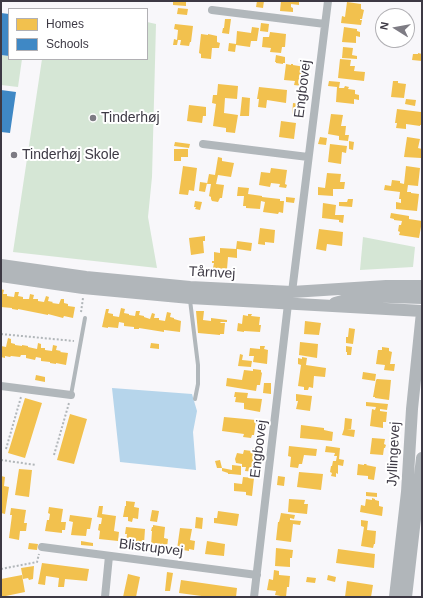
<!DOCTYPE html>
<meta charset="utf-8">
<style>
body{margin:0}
#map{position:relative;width:423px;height:598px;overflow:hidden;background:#f8f7fa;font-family:Arial,sans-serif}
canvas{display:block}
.frame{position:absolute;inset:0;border:2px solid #3d3944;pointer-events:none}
.legend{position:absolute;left:8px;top:8px;width:140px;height:52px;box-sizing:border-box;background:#fff;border:1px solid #b1b0b4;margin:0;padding:5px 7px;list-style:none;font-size:12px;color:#3d3944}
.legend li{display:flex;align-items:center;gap:8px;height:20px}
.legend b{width:20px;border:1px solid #b1b0b4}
.north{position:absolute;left:375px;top:8px;width:40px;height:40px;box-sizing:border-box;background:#fff;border:1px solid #b1b0b4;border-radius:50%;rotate:281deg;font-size:11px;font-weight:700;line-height:16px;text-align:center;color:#3d3944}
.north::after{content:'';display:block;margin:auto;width:14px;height:18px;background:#7e7c84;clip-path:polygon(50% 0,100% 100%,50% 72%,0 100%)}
</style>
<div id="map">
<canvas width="423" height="598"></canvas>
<div class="frame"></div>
<ul class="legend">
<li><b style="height:11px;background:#f2c14e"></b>Homes</li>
<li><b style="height:11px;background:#3f88c5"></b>Schools</li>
</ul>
<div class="north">N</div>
</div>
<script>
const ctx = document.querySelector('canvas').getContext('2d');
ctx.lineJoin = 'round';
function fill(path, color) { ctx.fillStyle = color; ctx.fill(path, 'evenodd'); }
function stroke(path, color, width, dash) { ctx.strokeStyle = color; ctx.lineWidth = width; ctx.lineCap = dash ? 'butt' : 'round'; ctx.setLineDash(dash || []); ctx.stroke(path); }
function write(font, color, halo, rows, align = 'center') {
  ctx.font = font + ' Arial,sans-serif'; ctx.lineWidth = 4; ctx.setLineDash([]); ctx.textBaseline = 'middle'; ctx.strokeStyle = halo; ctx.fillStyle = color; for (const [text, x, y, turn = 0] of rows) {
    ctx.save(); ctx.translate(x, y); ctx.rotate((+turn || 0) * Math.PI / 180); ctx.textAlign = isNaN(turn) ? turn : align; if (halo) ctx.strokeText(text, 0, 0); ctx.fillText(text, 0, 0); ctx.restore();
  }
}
fill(new Path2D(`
 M147,22L156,24L152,177L148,217L157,268L13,252L42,59H147Z
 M1,55L9,56V59H22L18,87L1,85Z
 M363,237L415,247L413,267L360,270Z`), '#d5e6d5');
fill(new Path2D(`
 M112,388L192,394L197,411L193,432L196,470L120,462Z`), '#b6d5eb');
fill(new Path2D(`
 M173,1H186V6L173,5Z
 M257,1H264L263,8L256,7Z
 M281,1H299V5L291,4V7L293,8V12L280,11Z
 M347,2L361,4V9L364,10L362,19H360V20H362L361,25L341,23L342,16L345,17Z
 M178,8L188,9L187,15L177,14Z
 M225,19H231L229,34L222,33L223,28H224Z
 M261,23L269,24L268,32L260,31Z
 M175,24L193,26L191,42H190L189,46L180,45L181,40H178L177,45H173L174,39L177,40L178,30L174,29Z
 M252,27L259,28L257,41H251L250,47L236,45L235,52L228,51L229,43L236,44L237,31L251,33Z
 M344,27L357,29V31L360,32V37L356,36V43L342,42Z
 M270,32L286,34L285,47H282L281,53L270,52L271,48L262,47L263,37H269Z
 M201,34L208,35V34L217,36V42L220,43L219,48H212L211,59L201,58V54L199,53Z
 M343,47L353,48L352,55L357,56V59L342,58Z
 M418,53L422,54V61L412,60L413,54H418Z
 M276,55L285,57V63H283V64L276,63V62H275Z
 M340,59L351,60L350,66H355L354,71L365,72L364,81L338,78Z
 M286,64L291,65V64H293V65L305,67L302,86L294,85L295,81L284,80Z
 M329,81L340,82L339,88H344L345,86L349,87L348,89L355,90V94L359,95V100L354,99V104L336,102L337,87L328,86Z
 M393,81H398V83L406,84L404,98L391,97Z
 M218,84L238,86L237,99L225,98L224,113L238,115L235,133L226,132V128L213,126L216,104L212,103L213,95H217Z
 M259,87L287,90L286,103L267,100L266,108L258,107L259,99H257Z
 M242,97L250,98L249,116H240Z
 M406,99L416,100L415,106L405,104Z
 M293,103L301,104L300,117L292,116Z
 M189,105L206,107V116H203L202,123L187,121Z
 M397,109L421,112V117H422V125H420V126L406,124V129L396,128L397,123H395Z
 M331,114L343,115L341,126H346L345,135H349L348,141L339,140V136L328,134Z
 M281,121L296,123L294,139L279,137Z
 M320,137L327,138L326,145L318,144Z
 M407,137L420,139L418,148L422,149L421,158L404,157Z
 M349,141L354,142L353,150L349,149Z
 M175,142L190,144L189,148L174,146Z
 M330,144L347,146L346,153L342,152L341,164L328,162Z
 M174,149H188V157H181V161H174Z
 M218,157L222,158V161L234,163L231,177L218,175L216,184L224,185L222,198H220L218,202L212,201L211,199V197L209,196L211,184H207L209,174L215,175Z
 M183,166L197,168L194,191L189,190L188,195L179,194Z
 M406,166L420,168L418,186L408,185L407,192H411V193L419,194L417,211L396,209V202L401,203V199H399L400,192L384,190L385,185L391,186L392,180L400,181V183L404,184Z
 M271,168L287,170L285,184L287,185L286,188L279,187L280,184L271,183L270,187L259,185L261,172L270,173Z
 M327,173L341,174L340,182H345L344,189H333V196L318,195V187L325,188Z
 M200,182L207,183L205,192L199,191Z
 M238,187L249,188L248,194L262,196V197L280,199V201H284L283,213L279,212L278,214L263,212L265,202L261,201L260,209L246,208V206H243L244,196H237Z
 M286,197L295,198L294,203L286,202Z
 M348,199H353L352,207L339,206V202H347Z
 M195,201L202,202L200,210L195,209L196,207H194Z
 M323,203L336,205L335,215H344L343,223L339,222V220L322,218Z
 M391,213L409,216V219L422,221L419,238L399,235L400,232L398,231L399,225H401L402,221L394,220V219L390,218Z
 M260,228L275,230L274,243L265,242V245L258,244Z
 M319,229L343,232L342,246L327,244L326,251L316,249Z
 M205,236V241H203L204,253L191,255L189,238Z
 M237,241L252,243L251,251L237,249V258L228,257L227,269L213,268L214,263H212V261H214V252L220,253V248L236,249Z
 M1,289L4,290L3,294H7V296L14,297L15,292H19L18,296L23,297V299H29L30,294L34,295L33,299H38V301L44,302L46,296L49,297L48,301L53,302L52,303L59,304L61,299H64V303L68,304V306L75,307L73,318L64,316L63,318L48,314V315L18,309V310L12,309V308L1,307Z
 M121,308L125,309L124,313L129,314V315L135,316L136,311H140L139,315L144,316V317L150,319L152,313L155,314L154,318H159V320L165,321L167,312L171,313L170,317L174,318V319L181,321L180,332L164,330V332L139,328V329H134V327L124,326V323L119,322L118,328L108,327V328L102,327L106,309H109L108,313L113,314V316L119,317Z
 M196,311H204L203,320L211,321V318L227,320V322H221L220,323H225L224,334H220V335L198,333Z
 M248,314H252L251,316L260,317L259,325H261L260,332L244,331V332L237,331L238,323L242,324L243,315L248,316Z
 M305,321L321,323L319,335L304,334Z
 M349,328L355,329L353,344L346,343V337H348Z
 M8,338L11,339V343L15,344V345L22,346V345L28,346V347L37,349L38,343L41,344V348H45V350L52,351L53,345L57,346L56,350L61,351L60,352L68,353L66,365L56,363V364L50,363V362L41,361V358L36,357L35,360L26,358V355H21L20,357L11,356L10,357L5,356V358L1,357V346L6,347Z
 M300,342L318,344L317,358L299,355Z
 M151,343L159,344V349L150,348Z
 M260,346H265L264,349L268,350L267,364L253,362L254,356H249L250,348L260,349Z
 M346,346L352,347L351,355H347V352H346Z
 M382,347L389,348V351L392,352L390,364H395L394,371L384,370L385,365L376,364L378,350H382Z
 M240,354L243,355L242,360L252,361L251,367L238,366Z
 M302,357L307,358L306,365L326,368L325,377L314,376L313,388L309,387L308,390H304V387L298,386L301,365L298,364V358L302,359Z
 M253,369L261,370V372L262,373L260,385H257L256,391L226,386L227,378L242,380L244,370L253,371Z
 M363,372L376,374L375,381L362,379Z
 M36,375L45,377V382L35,380Z
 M377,379L391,380L389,400L375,398V397H373L376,380Z
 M264,383H271V394L263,393Z
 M235,392L248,393L247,398L262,399L260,412L244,409V403L235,402L236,397H234Z
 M296,394L312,396L310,411L296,409L298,401H296Z
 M25,398L42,403L25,458L8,453Z
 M366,402L388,404L387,410L380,409V411L387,412L386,422H383V428L370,426L372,409L375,410L376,407L366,406Z
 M70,414L87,419L74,464L57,460Z
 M224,417L256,420L254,435H252L251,438L243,437L244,434L222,431Z
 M345,418L352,419L351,429H347L355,430L354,437L342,435L344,429Z
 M259,423L267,424L266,429H265V431L259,430Z
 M301,425L324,428V430L333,432L332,441L300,438Z
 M372,438L385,439L384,444L386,445L385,448H384L383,455L370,454Z
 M289,446L317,449L316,456L304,455L302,464H299L298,468L290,467L291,457L288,456Z
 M326,446L340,448L339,459L344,460L343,466L338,465V474L336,473V477L331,476L332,473L330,472L331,466H332L333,461H336L337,456H334L335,453L325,452Z
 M252,448L255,449L254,467L255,468V472L245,471L246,467H242V464L236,463L235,459L237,453L243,454L244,450L252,451Z
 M220,460L222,468H217L215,461Z
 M358,464L364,465V464H367L366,465L376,467L374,480L368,479V476L357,475Z
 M232,465L241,466V475L231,474H228V473L222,471V468L232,470Z
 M19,469L32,470L29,497L15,495Z
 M299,472L323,474L321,490L297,487Z
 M1,476L5,477L4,486L9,487L5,514L1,513L2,490H1Z
 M278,476L285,477L284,486L277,485Z
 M243,477L254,478L252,496L246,495V492L234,491V483L242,484Z
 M366,492L377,493V497L366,496Z
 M372,498L375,499V500L379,501V506L383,507L382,516L360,512L361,505L365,506L366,499L372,500Z
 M289,499L305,500L304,504H308L307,514L288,512Z
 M126,501L135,502L134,507L139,508L138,519L133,518L132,522L128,521V517H123L125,506H126Z
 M99,506H103L102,514L116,516L114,531L119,532L118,541L99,539L100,531L98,530L99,524H101L102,518L97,517Z
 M49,507L63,509L61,522H66L65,530H62V533L45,531L47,520H49L50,514L48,513Z
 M11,508L26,510L24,523H27L26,531H20L19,540L9,538L12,515H10Z
 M152,510L159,511L157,522L150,521Z
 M218,511L239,514L237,526L214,523V518H217Z
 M281,513L295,515L294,519L290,518V520L301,521L300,525L293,524L291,542L276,540L278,522H279L280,518Z
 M70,515L92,518L90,529H87L86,536L71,535L73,522L69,521Z
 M196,517L203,518L202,529L195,528Z
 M361,520L368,521L367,530L376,531L375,544H374L373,548L361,546L364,527L361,526Z
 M153,525L165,527L164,538L168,539L167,548L151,546L152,531H151L152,527H153Z
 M126,527L145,529L144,544L126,542L127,534H125Z
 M180,528L192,529L190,540L195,541L194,550L189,549V551L177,549Z
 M81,541L93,543V546L81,545Z
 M207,541L225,544L224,556L205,554Z
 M29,543L38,544L37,550L28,549Z
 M276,548L293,550L292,558H290V567L275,566Z
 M338,549L375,554L374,568L336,563Z
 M42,563L89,569L87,581L65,579L64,587H58L59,578L46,576L45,585L38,584Z
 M34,566L33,579L29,580L28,578L23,579L21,568Z
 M274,570L279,571V575L290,576L289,587H287L286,597L275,595L276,591L267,590L269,579L273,580Z
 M167,572L173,573L170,591H165Z
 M128,574L140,577L136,597H123Z
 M22,575L25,592L1,597V579Z
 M328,575L336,577L335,582L327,580Z
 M307,577L316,578L315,583L306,582Z
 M181,580L237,588L236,597H209L179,593Z
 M347,581L373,585L371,597H345Z`), '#f2c14e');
fill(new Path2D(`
 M1,13L9,14V56L1,55Z
 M1,90L16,92L10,133L1,132Z`), '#3f88c5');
stroke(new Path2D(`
 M81,312L83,298
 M1,334L74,341
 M6,449L21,397
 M54,455L69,403
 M1,460L36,465
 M1,569L37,562L39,554`), '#b1b6b9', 2, [2, 2]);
stroke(new Path2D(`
 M190,300L198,365V384L195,399
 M71,395L85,318`), '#b1b7bb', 4);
stroke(new Path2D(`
 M212,10L325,24
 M203,144L308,157
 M292,292L328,1
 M1,386L71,395
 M42,547L257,575
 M105,597L109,556
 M254,597L288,304`), '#b1b7bb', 8);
stroke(new Path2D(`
 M1,265L86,277L190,287L292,292L386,286H422
 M1,276L83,288L190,298L422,311
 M335,303L360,296L422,298
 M395,597L407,492L412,409L422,312
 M406,597L422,458`), '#b1b6ba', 12);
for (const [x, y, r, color] of [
 [93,118,4,"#7e7c84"],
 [14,155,4,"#7e7c84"]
]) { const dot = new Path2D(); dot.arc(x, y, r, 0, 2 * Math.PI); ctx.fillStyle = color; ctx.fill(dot); stroke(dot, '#fff', 1.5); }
write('14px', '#3d3944', '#fff', [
 ["Engbovej",303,89,-83],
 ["Tårnvej",212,273,3],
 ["Engbovej",259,449,-83],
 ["Jyllingevej",394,454,-87],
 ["Blistrupvej",151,548,7]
]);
write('14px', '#3d3944', '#fff', [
 ["Tinderhøj",101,118],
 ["Tinderhøj Skole",22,155]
], 'left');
</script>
